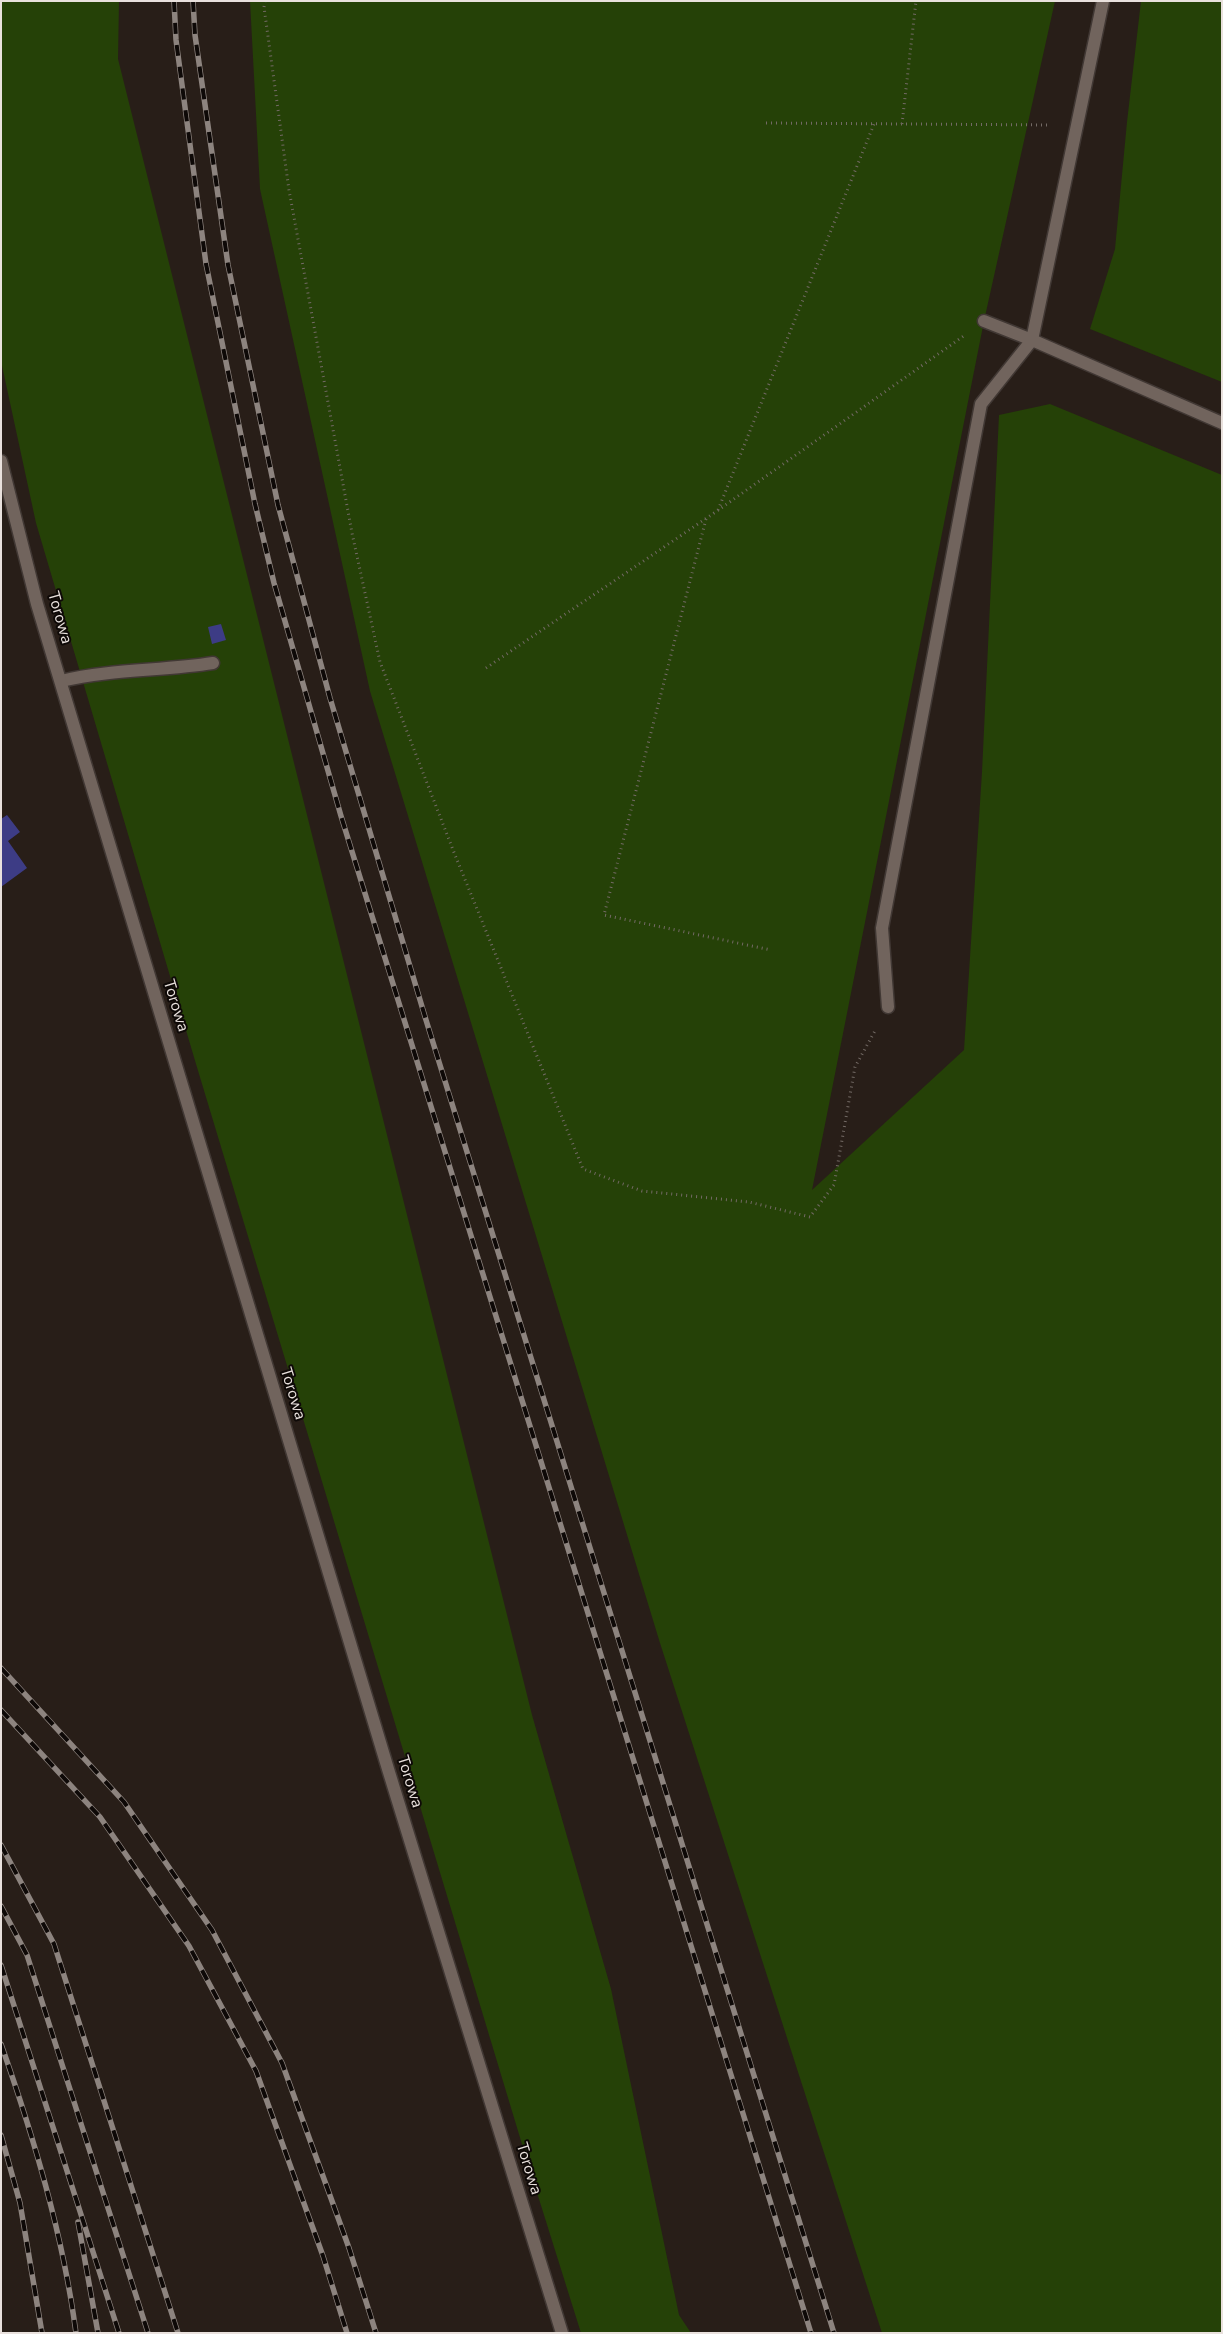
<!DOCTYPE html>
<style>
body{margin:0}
#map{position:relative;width:1223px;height:2334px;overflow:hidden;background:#281e18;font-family:"Nunito Sans",sans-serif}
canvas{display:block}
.frame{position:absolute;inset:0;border:2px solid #e9e1dd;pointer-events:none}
</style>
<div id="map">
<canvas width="1223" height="2334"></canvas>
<div class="frame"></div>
</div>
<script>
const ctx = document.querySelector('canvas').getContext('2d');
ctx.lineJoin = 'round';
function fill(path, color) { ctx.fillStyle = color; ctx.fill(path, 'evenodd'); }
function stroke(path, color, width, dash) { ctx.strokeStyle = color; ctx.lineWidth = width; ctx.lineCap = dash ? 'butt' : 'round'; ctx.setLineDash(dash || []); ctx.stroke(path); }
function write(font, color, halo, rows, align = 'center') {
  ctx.font = font + ' "Nunito Sans",sans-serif'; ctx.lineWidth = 4; ctx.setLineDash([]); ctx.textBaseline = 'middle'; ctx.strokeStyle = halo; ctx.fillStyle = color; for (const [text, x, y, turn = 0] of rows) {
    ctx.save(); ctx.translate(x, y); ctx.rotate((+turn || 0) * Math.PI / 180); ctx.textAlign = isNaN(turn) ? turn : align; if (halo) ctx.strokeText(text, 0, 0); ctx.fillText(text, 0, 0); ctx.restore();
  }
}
fill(new Path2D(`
 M1,1H119L118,59L532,1715L611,1989L679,2315L691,2333H581L528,2164L196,1064L36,523L1,361Z
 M250,1H1055L984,321L812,1190L964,1050L982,772L999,415L1050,404L1222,475V2333H882L660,1643L370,691L260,189Z
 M1141,1H1222V382L1090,329L1115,249L1127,122Z`), '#254107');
fill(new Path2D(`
 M221,624L226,640L212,644L208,627Z
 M7,815L20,832L8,841L27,868L1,887V819Z`), '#3d3c85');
const service = new Path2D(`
 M984,321L1032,340L1222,423
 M61,681C111,669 162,671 213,663
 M888,1007L882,928L981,404L1032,340L1103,1`);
const minor = new Path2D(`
 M1,461L37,604L388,1769L562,2333`);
stroke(service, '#413834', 15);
stroke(minor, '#413834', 15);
stroke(new Path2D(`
 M265,1L264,7L289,190L352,533L380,662L455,855L583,1169L642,1191L749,1202L810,1217L834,1185L855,1067L876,1029
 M766,123L1051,125
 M902,124L916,1
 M718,510L874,124
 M706,519L604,915L771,950
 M486,668L717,511L965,335`), '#736a65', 3, [1, 4]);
stroke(service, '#71645d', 12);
stroke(minor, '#71645d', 12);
const rail = new Path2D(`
 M174,1L176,40L206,264L255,504L274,583L341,816L811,2333
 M193,1L195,35L228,265L278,505L330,698L426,1020L834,2333
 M1,1668L124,1802L212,1930L282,2063L349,2248L376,2333
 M1,1710L100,1817L189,1946L256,2071L323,2256L347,2333
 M1,1845L54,1944L178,2333
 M1,1906L27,1955L148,2333
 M1,1965L119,2333
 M1,2044C34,2138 63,2235 76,2333
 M1,2135L20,2203L42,2333
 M78,2222L98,2333`);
stroke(rail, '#8d847f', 5.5);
stroke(rail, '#0e0907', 4, [11]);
write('16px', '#e9e1dd', '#0e0907', [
 ["Torowa",59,618,74],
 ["Torowa",175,1006,73],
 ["Torowa",292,1394,73],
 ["Torowa",409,1782,73],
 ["Torowa",528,2169,73]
]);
</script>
